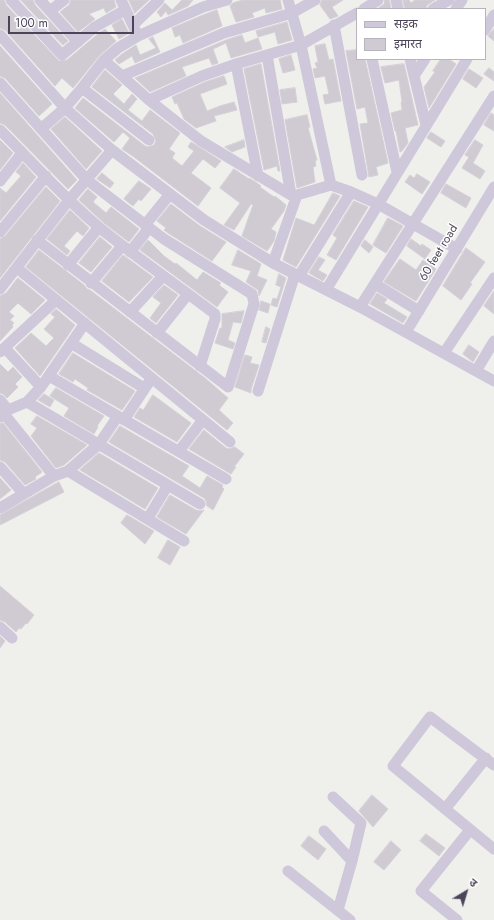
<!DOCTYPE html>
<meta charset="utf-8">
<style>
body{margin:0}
#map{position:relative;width:494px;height:920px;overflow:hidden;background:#efefec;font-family:Jost,"Noto Sans Devanagari",sans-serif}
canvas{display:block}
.legend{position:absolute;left:356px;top:8px;width:130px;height:52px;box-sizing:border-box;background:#fff;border:1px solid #b7b4bd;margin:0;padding:5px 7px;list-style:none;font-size:12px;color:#4c4459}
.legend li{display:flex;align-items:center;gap:8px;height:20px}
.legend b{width:20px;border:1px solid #b7b4bd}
.north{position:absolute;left:446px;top:872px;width:40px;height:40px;-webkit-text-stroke:3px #fff;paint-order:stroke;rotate:38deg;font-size:11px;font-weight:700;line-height:16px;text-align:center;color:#4c4459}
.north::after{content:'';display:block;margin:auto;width:14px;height:18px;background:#4c4459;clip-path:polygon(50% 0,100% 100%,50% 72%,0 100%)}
.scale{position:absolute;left:8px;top:16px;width:126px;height:18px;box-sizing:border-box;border:2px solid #4c4459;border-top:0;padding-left:5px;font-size:12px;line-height:14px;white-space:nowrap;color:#4c4459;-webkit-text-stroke:3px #fff;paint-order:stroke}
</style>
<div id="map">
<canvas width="494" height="920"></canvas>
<ul class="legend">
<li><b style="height:5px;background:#cec8da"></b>सड़क</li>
<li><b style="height:11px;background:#d0cbd3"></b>इमारत</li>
</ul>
<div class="north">उ</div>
<div class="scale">100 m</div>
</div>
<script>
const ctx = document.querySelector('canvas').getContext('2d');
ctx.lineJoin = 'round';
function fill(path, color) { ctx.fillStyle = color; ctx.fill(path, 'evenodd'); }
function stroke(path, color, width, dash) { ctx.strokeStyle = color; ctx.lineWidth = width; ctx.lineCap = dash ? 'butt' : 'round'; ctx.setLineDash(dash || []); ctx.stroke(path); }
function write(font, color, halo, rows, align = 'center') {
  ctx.font = font + ' Jost,sans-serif'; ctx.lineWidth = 3; ctx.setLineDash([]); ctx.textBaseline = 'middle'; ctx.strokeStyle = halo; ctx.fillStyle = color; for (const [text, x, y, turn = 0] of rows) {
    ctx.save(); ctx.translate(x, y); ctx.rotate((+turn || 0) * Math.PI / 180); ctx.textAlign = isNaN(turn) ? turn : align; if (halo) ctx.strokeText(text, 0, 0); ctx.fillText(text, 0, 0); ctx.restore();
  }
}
const building = new Path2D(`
 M0,0H4L6,5L59,61L67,60L99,33L105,29L116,41L99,56L73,88L62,78L55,86L5,30L0,28Z
 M21,0H33L35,5L68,41L63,45Z
 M71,0H114L116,7L106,13L104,8L89,14L95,19L78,32L60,12L69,5Z
 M129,0H149L135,13Z
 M182,0H193L188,6L168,15L166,11L161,17L157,12L165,3L172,10Z
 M243,0H280L282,9L266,13L265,8L252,13L254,17L236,22L230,6L233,3Z
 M322,0H343L332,7L338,16L330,19L320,5Z
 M385,0H389L391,9H377L384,4Z
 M403,0H409L411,3L415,0H435L427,5L426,9H405Z
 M217,10L222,26L183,43L180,35L175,37L172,28L203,15Z
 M122,19L129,33L119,39L112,25Z
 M287,22L292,40L278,44L275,32L258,37L256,31Z
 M494,29V41L488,36Z
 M242,35L245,43L258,38L262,49L231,58L226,43L213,49L218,63L212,65L209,58L182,67L186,76L150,92L135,78L226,40Z
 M153,37L160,52L135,63L132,56L119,64L115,60L122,54L136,45L140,55L156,48L149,39Z
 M325,44L329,60L333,59L341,101L325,104L323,95L329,94L325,76L315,78L313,69L317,68L315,63L318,62L315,46Z
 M0,46L52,104L39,116L5,78L0,76Z
 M357,50V59H365L388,163L376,167L378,175L369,177L360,124L368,123L365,107L357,109L346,51Z
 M291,55L295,70L283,73L279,59Z
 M441,59H449L456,64L429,108L424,87L435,72L433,71Z
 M261,64L280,171H278L277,166L264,170L244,69Z
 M404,64L418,125L405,128L408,143L402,151L400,152L396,131H395L391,113L402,110L401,102H402L399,80L385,83L381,67Z
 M489,68L494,72V81L484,74Z
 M469,69L483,78L476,88L463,79Z
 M105,70L122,85L113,94L124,104L132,94L137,99L128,110L142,121L150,110L180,133L169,149L175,153L172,158L182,166L194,151L188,147L191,142L221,161L215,168L203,159L191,173L211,188L198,206L134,157L122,149L130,138L123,132L114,142L75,108L83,98L145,146L148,147L154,145L156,141L153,134L92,87Z
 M224,76L227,84L200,94L207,111L220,106L234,102L237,110L214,116L216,121L196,128L184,119L177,103L175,104L172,97L205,82Z
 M295,88L297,102L282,104L280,90Z
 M0,93L77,180L68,189L5,125L0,123Z
 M491,113L494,115V131L484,125Z
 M307,115L310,127L308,128L317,160L315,161L316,166L313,167L315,182L297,188L285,120Z
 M65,117L102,151L86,169L51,129Z
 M431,132L445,141L441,147L427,138Z
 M0,140L13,153L0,170Z
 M244,140L245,147L232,152L225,147Z
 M475,140L483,145L473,163L485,171L480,179L462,168L469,157L465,155Z
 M23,163L36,177L0,221V188L6,193L21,176L16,172Z
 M234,169L249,179V178L257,183L261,186L260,187L274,197L275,196L286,205L284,211L271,229L276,232L274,241L267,251L242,236L253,205L251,204L234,230L224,225L240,203L220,188Z
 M102,173L114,183L110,188L97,179Z
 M417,174L430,182L422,194L405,182L410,175L414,178Z
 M139,181L151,189L141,201L139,199L133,206L124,199Z
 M446,184L471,198L466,208L441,193Z
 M46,187L60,201L0,278V239L5,236Z
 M88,189L97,197L93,202L106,213L111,207L139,229L129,242L104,223L79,200Z
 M333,193L340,196L296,267L283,260L296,218L314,225Z
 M354,201L368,207L336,260L327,255L337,238L333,235Z
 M171,204L200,226L226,242L212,261L168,233L164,230L166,228L157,221Z
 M70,210L89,228L83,236L77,231L64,246L70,251L67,255L47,239Z
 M388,218L403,226L386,253L373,245Z
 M100,237L112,247L91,272L79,263Z
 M411,239L421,246L422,244L431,250L425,259L407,246Z
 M148,240L164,256L175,264L176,263L197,280L203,272L221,283L219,285L228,292L217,307L140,250Z
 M365,240L373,247L369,253L361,246Z
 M466,248L485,262L470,283L472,284L461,300L443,286Z
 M39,250L84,285L87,289L90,290L205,378L228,398L219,410L233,423L227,430L26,267Z
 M238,250L261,264L257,276L267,280L259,296L258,290L246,282L251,271L232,265Z
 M123,255L153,277L129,302L102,281Z
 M319,257L325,260L318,270L327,275L323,281L309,273Z
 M400,259L416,270L423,260L436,269L416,301L384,282Z
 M279,274L286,278L277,307L271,305L273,298L277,299L281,287L276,285Z
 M18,278L45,300L31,314L18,303L9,312L14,316L10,320L14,323L12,325L13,327L0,341V296L6,293Z
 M164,285L178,295L156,323L150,318L161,303L153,297Z
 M494,291V314L484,306Z
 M377,293L387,299L384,303L407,317L403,323L370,304Z
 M261,301L270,304L268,313L259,310Z
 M56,309L75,325L40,376L15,348L31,333L46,346L54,338L44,329L55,317L51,314Z
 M244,311L241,323L233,322L228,340L235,343L233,349L215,343L220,328H222V314Z
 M266,327L270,329L266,343L262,342Z
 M469,345L479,352L473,362L463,354Z
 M73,353L135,391L122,410L87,390L88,388L75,379L73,382L59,374Z
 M245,355L252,357L250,363L259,365L251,389V393L235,387Z
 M0,364L8,372L13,367L22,377L15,384L18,387L7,398L3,394L0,393Z
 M56,388L104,416L97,426L98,427L94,434L64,416L69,408L50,396Z
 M44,394L54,400L50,407L38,400Z
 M153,395L191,423L177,442L134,417L140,408L143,410Z
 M37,416L87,445L64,465L56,468L31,436L37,428L31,424Z
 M3,423L42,472L35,477L36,479L25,485L5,462L0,460V424Z
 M120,426L189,466L182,476L200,488L207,476L223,485L222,487L224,489L213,510L207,506L206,501L204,498L109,442Z
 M204,430L226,448L229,449L235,447L244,454L234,467H236L231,474L189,449Z
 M99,453L158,488L145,509L80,470Z
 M0,478L11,490L0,499Z
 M59,482L64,492L0,525V515Z
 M170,495L196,510L200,511L204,510L186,534L157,517Z
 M127,515L154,531L145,544L121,523Z
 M168,540L180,547L170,565L158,558Z
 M0,586L34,615L27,624L26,623L21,629L19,628L16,632L5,622L0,620Z
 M0,636L5,641L0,648Z
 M372,795L388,809L373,827L359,811Z
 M426,834L445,848L439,856L420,841Z
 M309,836L326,849L318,860L301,846Z
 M391,841L401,850L384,870L374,862Z`);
fill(building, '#d0cbd3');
stroke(building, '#d5d0d8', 1);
stroke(new Path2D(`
 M11,0L62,55L95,27L125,10
 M40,0L78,42
 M121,0L138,36
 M288,0L301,45L331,185
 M396,0L398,9
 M364,9L378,0
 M433,9L449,0
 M456,9L462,0
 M50,11L64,0
 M133,25L159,0
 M334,25L362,175
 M485,30L494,15
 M0,35L65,108L112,150L204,220L273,263L360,307L494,381
 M267,55L291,195
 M372,59L397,172
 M410,59L426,125
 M104,60L149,100L201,141L291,195H297L331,185L351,192L378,204L457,249
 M236,64L258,176
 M122,76L224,33L292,13L315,0
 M414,76L425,59
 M0,83L87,180L164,239L252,294L254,304L228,387L37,240
 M82,88L149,140
 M149,100L202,76L236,64L301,45L357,13
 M42,128L65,108L82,88L104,60L118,48L138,36L203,7L227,0
 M0,130C33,163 64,198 100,228C137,258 177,285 215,314V319L200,366
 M0,181L22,153
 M145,225L170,194
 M0,232L46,176
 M130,252L149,228
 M273,263L297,195
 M68,265L99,227
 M17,268L230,442
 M299,276L351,192
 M91,283L122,246
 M375,284L419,311
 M0,289L69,200L112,150
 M326,290L467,59
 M360,307L494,96
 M130,312L163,276
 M406,332L494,187
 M157,333L188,294
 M71,343L144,388
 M5,348L41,387
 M0,352L56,300
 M444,353L494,278
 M476,371L494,341
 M49,376L226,479
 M258,391L295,274
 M0,400L8,410
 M27,402L200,504
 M4,414L54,476
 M0,417L8,410L27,402L41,387L85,323
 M124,420L149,382
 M179,451L202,421
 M0,467L24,494
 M68,471L184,541
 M0,508L54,476L68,471L99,444L118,416
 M148,518L168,485
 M0,627L12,638
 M494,765L430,717L393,766L494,849
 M333,797L361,823L352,861L338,910
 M445,809L486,758
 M324,831L352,861
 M288,871L350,920
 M457,920L421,891L470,830`), '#cec8da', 11);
write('12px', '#4c4459', '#fff', [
 ["60 feet road",439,253,-59]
]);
</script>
